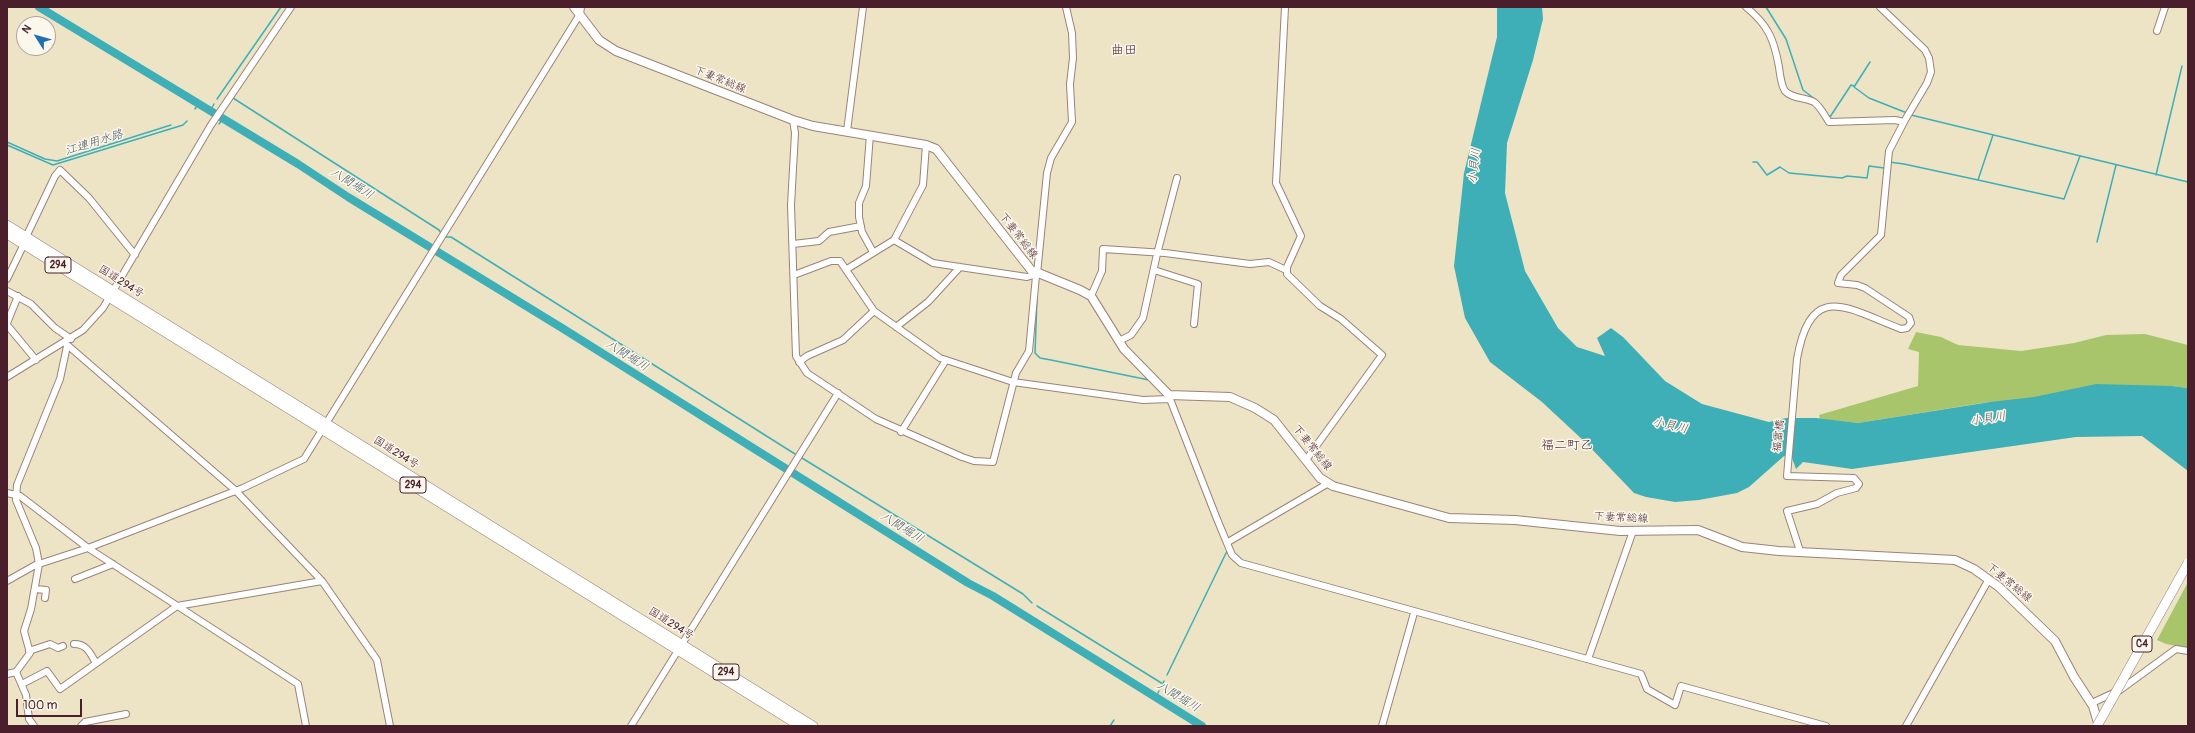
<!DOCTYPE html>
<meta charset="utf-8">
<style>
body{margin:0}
#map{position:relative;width:2195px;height:733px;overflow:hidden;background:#ede4c6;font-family:Pangolin,sans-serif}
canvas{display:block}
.frame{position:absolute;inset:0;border:8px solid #4a1f2b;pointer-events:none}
.north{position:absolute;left:16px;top:16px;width:40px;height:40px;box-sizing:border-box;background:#fbf7ec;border:1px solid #b4a19f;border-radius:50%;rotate:307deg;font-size:11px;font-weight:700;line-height:16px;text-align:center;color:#4a1f2b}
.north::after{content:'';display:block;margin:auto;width:14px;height:18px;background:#1f6fb2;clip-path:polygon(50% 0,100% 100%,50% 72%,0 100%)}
.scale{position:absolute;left:16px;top:699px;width:66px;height:18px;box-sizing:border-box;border:2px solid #4a1f2b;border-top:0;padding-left:5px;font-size:12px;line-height:14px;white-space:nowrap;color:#4a1f2b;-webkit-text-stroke:3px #fbf7ec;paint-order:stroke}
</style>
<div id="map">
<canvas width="2195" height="733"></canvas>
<div class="frame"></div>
<div class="north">N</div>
<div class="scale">100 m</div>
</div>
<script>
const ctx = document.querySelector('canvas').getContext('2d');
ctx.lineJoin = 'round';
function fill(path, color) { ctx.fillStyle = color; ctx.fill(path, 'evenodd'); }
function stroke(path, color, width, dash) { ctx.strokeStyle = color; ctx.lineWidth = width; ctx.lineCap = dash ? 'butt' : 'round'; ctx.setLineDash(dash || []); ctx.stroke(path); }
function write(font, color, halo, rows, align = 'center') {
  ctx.font = font + ' Pangolin,"Klee One",sans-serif'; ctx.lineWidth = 3; ctx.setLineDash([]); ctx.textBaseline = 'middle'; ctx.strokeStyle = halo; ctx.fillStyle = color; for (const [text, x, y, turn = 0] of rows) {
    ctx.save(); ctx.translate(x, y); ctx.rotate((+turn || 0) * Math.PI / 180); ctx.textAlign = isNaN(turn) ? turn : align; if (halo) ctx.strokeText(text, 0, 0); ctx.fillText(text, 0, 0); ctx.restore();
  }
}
fill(new Path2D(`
 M1916,332L1941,337L1958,345L2021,351L2074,343L2106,335L2145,334L2188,345V388L2172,386L1982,403L1858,423L1820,419L1819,415L1918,386L1919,352L1908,349Z
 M2188,582V648L2166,644L2157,640Z`), '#a9c56c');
fill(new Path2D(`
 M1497,7H1542L1543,19L1533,60L1507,143L1505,193L1525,271L1558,328L1577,347L1605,356L1597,338L1611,328L1623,337L1665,381L1702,404L1769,422L1786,418H1816L1858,423L1990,402L2034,397L2096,384L2172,386L2188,388V471L2142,436L2076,437L1852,469L1803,462L1796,469L1792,458L1784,456L1749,487L1737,493L1699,500L1675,502L1646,497L1634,493L1585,442L1542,402L1490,362L1465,318L1454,266L1464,173L1497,37Z`), '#3eafb6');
stroke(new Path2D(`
 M1766,7L1786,39L1803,90L1816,100
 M1870,62L1854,87L1869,98L1907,113
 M233,98L439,230L441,233
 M217,99L281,7
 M195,109L199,103
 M210,111L214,104
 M1827,114L1830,117L1851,85L1854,86
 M1911,115L2188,182
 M219,124L223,119
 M7,142L45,159L57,161L171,125
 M7,145L53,165L183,125L187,121
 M1753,162H1757L1767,175L1780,167L1789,173L1842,178L1847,176L1867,178L1869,166L1884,168L1885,166
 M1889,162L1904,164L1978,180L1993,135
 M2156,175L2182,66
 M1978,180L2064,199L2080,156
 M446,237H451L795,454
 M2097,242L2116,165
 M1037,298L1035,353L1040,358L1051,360L1149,380
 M42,319L60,335
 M802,458L1023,594L1032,603
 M1202,488L1209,507
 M1037,606L1163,684L1164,681
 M1167,675L1228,549
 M1155,698L1159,691
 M1110,726L1114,720`), '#3eafb6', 1.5);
stroke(new Path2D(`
 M39,7L298,164L348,197L562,328L968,583L993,596L1202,726`), '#3eafb6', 8);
const minor = new Path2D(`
 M1285,7L1276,183L1301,236L1287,267V274L1320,306L1341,319L1382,355L1306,460
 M1746,7C1768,25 1774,39 1779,67C1780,75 1781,85 1785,91C1792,99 1805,97 1814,102C1820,106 1825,116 1829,122L1895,120L1904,122
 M2157,31L2165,7
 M793,120L795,133L791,205L796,356L807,373L876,419L962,457L974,461L993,462L1016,373L1029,351L1036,276
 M847,131L863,7
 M870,135L866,186L859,203V217L862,232L873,252
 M26,237L55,176L60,170L89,198L135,255
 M894,240L933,263L1027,277L1037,274L1047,173L1051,158L1072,122L1070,84L1073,58L1072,33L1066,7
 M793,244L819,241L829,232L861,226
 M847,269L894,240L923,185L926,145
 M1154,270L1198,284L1194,324
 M794,275L831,261H840L874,311L940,358L1013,382L1143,400L1170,399
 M7,279L24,244
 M7,291L31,304L55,328L71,339
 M1091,296L1102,271L1103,249L1165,253L1250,264L1269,262L1286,270
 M7,323L18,296
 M7,325L36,360
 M896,327L928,302L960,267
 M1119,341L1131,335L1143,318L1157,254L1177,178
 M65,343L235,490L322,581L377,660L390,726
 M799,362L807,356L843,340L874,311
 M7,377L83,330L103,308L211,125L291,7
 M1171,396L1170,399L1217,519L1232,555L1241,563L1641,674L1647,689L1675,705L1681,686L1826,726
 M901,432L946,360
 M7,493L20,496L88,548L298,684L306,726
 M1228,542L1327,484
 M1800,551L1787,511L1817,504L1837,493L1856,488L1859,484L1854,478L1787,476L1797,359C1811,280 1846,308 1901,329L1907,328L1911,323L1909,317L1865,288L1857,285L1838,283L1841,275L1881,235L1889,151L1905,120L1927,83L1931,72L1929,58L1925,50L1880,7
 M39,564L88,548L243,488L304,459L580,14L581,7
 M75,579L113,564
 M7,581L39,563
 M35,589L46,590L45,598
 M74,644C87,644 90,653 96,663
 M29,651L50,644L58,648L63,646
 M1588,659L1633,531
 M16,672L26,695L29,719L34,726
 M7,674L16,672L30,653L24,631L31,609L39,564L36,548L16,500L17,485L60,379L67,346
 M22,684L47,671L60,689L177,606L322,581
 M2092,703L2120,690L2176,649L2188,651
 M81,726L85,722L126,714
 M631,726L838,393
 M1382,726L1414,613
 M1906,726L1989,579`);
const major = new Path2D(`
 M574,7L599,40L616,51L793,120L813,126L926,145L936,149L1031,270L1080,290L1091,296L1124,349L1169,395L1230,397L1255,408L1274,420L1320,478L1333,486L1449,518L1515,520L1620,531L1698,530L1742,547L1779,551L1955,560L1974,569L1999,587L2055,641L2074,677L2093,706L2099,726`);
const highway = new Path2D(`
 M7,225L813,726
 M7,234L800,726`);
stroke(minor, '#9c8278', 8);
stroke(major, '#9c8278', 10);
stroke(highway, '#9c8278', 10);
stroke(minor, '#fff', 6);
stroke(major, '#fff', 8);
stroke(highway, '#fff', 9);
const highwayBridge = new Path2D(`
 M2097,726L2188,563`);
stroke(highwayBridge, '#9c8278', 10, []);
stroke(highwayBridge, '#fff', 9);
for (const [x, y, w] of [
 [58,265,26],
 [413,485,26],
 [2142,644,20],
 [726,672,26]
]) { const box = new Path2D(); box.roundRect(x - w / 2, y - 8, w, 16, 3); ctx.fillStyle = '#fbf7ec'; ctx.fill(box); stroke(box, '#4a1f2b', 1); }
write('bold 10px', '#4a1f2b', null, [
 ["294",58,265],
 ["294",413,485],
 ["C4",2142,644],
 ["294",726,672]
]);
write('11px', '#4a1f2b', '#fbf7ec', [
 ["下妻常総線",720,80,22],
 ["下妻常総線",1018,236,52],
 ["国道294号",121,282,32],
 ["福雷橋",1779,436,-84],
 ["下妻常総線",1312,448,51],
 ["国道294号",396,453,32],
 ["下妻常総線",1621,518,3],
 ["下妻常総線",2009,583,39],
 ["国道294号",671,624,32]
]);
write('italic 12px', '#455963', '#fbf7ec', [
 ["江連用水路",94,143,-17],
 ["小貝川",1475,166,-84],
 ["八間堀川",352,184,32],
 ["八間堀川",627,356,32],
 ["小貝川",1988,419,-9],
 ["小貝川",1670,426,12],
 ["八間堀川",902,528,32],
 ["八間堀川",1178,697,31]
]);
write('13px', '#4a1f2b', '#fbf7ec', [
 ["曲田",1124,51],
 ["福二町乙",1567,446]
]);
</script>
